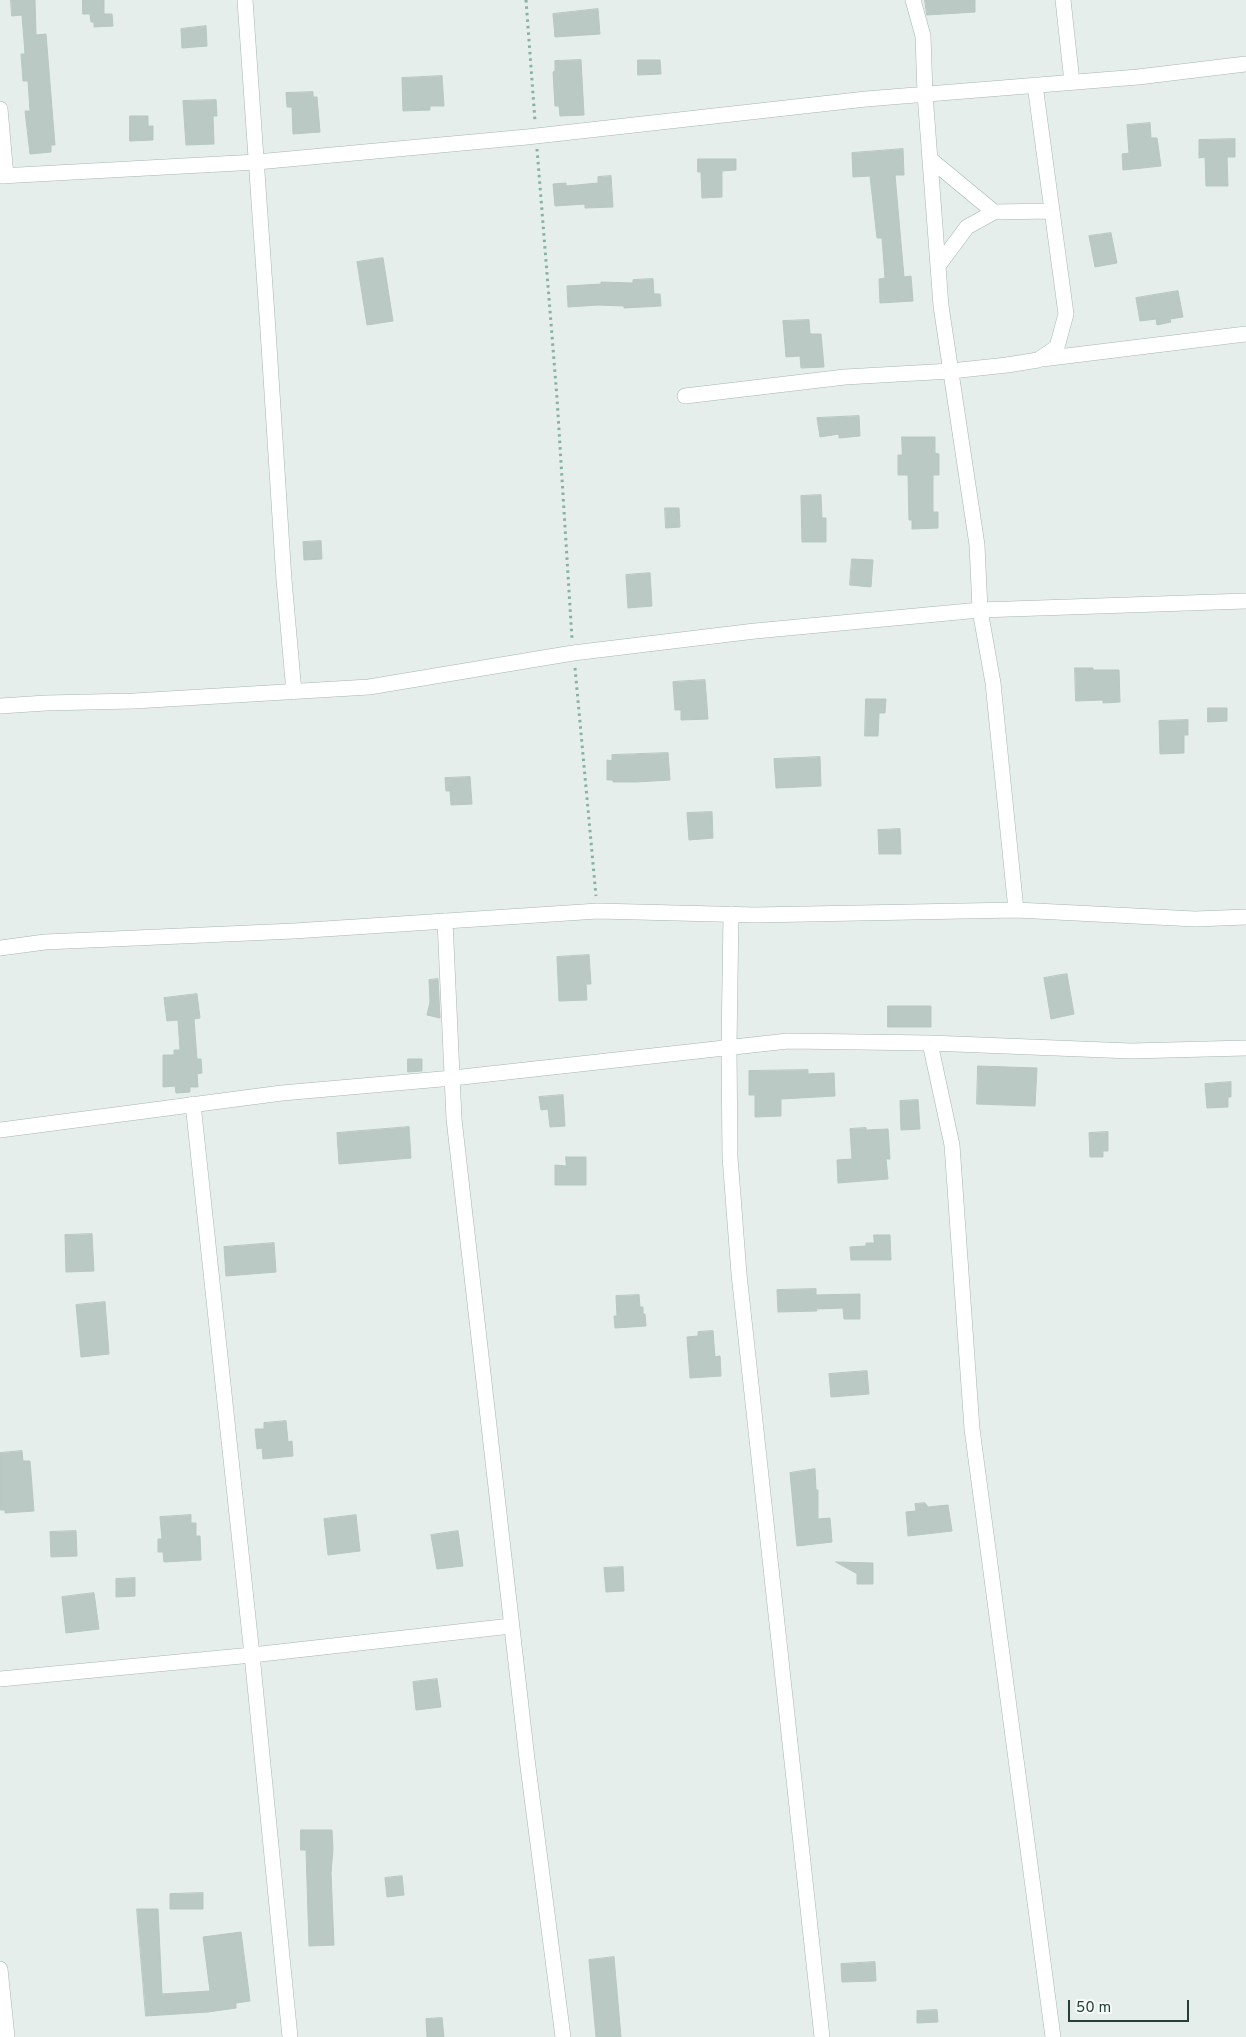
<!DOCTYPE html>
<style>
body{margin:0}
#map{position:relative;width:1246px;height:2037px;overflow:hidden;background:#e5eeea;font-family:Overpass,sans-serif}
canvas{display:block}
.scale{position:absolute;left:1068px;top:2000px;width:121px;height:22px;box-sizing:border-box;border:2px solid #244039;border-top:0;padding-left:6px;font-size:15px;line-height:18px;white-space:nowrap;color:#244039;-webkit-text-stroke:4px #f6faf8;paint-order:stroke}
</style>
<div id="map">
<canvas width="1246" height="2037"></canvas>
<div class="scale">50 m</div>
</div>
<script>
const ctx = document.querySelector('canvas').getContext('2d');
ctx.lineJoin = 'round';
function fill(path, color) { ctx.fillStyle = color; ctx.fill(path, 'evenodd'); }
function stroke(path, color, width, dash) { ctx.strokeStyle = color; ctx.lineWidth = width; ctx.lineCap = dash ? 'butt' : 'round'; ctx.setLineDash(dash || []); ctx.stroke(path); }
const building = new Path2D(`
 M11,0H35L36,35L46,34L55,145H51V152L30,154L25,111H30L28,81H23L21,54H25L22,15L12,16Z
 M83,0H104V14H112L113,26L94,27V22H91L90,14H83Z
 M925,0H975V12L927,15Z
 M598,9L600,34L555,37L553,14Z
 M206,26L207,46L182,48L181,29Z
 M581,60L584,115L560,116L559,106H555L553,72L555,71V61Z
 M638,60H660L661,74L638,75Z
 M442,76L444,106H430V110L403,111L402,78Z
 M313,92V97H317L320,132L293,134L292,107H287L286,93Z
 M216,100L217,116H213L214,144L186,145L183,101Z
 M130,116H148V126H153V140L130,141Z
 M1150,123L1151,138H1157L1161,166L1123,170L1122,154L1129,153L1127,125Z
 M1235,139V157H1227L1228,186H1206L1205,157L1199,158V140Z
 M903,149L904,175H895L904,277L911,276L913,301L880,303L879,279L885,278L882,238H877L870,176L853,177L852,153Z
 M698,159H736V170L722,171V197L702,198L701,172H698Z
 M611,176L613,207L585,208V204L555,206L553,184L566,183V186L598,183V177Z
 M1111,233L1117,263L1095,267L1089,236Z
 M383,258L393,321L367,325L357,262Z
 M653,279L654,294H660L661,306L624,308V306L598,305L568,307L567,286L601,284V282L633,283V280Z
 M1178,291L1183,317L1170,319L1171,322L1157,325L1156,319L1140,321L1136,298Z
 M809,320L810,334H821L824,367L801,368L800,356L786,357L783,321Z
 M859,416L860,436L839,438V434L820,437L817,418Z
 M902,437H935V453L939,454V475H933V512H938V528L912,529V520H909L908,475H898V455H902Z
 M821,495L822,518H826V542H802L801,496Z
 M665,508H679L680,527L666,528Z
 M321,541L322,559L304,560L303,542Z
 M852,559L873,560L871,587L850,585Z
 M650,573L652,606L628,608L626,575Z
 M1075,668H1093V670H1119L1120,702L1103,703V700L1076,701Z
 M705,680L708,719L681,720V710H675L673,682Z
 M866,699H886L885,713H879L878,736H865Z
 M1208,708H1227V721L1208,722Z
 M1188,720V735H1184V753L1160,754L1159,721Z
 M668,753L670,780L636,782H613V780H607V760L612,761V755Z
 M820,757L821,786L776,788L774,759Z
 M470,777L472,804L451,805L450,791H446L445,778Z
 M712,812L713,838L689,840L687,813Z
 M900,829L901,854H879L878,830Z
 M589,955L591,984H586L587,1000L559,1001L557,957Z
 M1067,974L1074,1014L1051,1019L1044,978Z
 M438,979L440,1018L427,1015L430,1002L429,980Z
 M197,994L200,1018L194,1019L197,1059H201L202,1073L197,1074L198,1087H190V1092L176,1093L175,1086L163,1087V1055H174V1050H180L178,1020L167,1021L164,998Z
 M888,1006H931V1027H888Z
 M408,1059H422V1071L408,1072Z
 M978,1066L1037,1068L1035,1106L977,1104Z
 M808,1070V1074L834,1073L835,1096L781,1099V1116L755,1117V1095H749V1071Z
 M1231,1082V1097H1228V1107L1207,1108L1205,1084Z
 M563,1095L565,1126L550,1127L548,1109L541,1110L539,1097Z
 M918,1100L920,1129L901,1130L900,1101Z
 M409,1127L411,1158L339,1164L337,1133Z
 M866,1128V1130L888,1129L890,1159H886L888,1179L838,1183L837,1160L852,1159L850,1129Z
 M1108,1132V1151H1103V1157H1090L1089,1133Z
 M566,1157H586V1185H555V1165L566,1166Z
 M92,1234L94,1271L66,1272L65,1235Z
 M874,1235H890L891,1260H851L850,1247L866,1246V1243H874Z
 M274,1243L276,1272L226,1276L224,1247Z
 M816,1289V1295L860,1294V1319H844L843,1308L816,1309L817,1311L778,1312L777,1290Z
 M639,1295L640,1307H643V1314H645L646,1326L615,1328L614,1316H617L616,1296Z
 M105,1302L109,1354L81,1357L76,1305Z
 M713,1331L715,1357L720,1356L721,1376L690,1378L687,1337L698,1336V1332Z
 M867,1371L869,1394L831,1397L829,1374Z
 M286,1421L288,1442L292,1441L293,1456L263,1459L262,1448L257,1449L255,1429H264V1423Z
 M22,1451L23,1461H30L34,1511L5,1513V1510H0V1453Z
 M815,1469L816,1490H818V1519L830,1518L832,1542L797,1546L790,1473Z
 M925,1503L928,1507L948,1505L952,1531L908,1536L906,1512L916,1511L915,1504Z
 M191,1515V1523H196V1536H200L201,1560L164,1562L163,1552H158V1539H162L160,1517Z
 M356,1515L360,1551L328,1555L324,1519Z
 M76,1531L77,1556L51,1557L50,1532Z
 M458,1531L463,1566L437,1569L431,1535Z
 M836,1562L873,1563V1584H857V1574Z
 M623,1567L624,1591L606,1592L604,1568Z
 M135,1578V1596L116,1597V1579Z
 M94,1593L99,1629L66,1633L62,1597Z
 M437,1679L441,1707L416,1710L413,1682Z
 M301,1830H332L333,1849L331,1873L334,1945L309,1946L306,1850H301Z
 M402,1876L404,1895L387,1897L385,1878Z
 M203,1893V1909H170V1894Z
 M137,1909H158L162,1994L210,1991L203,1937L241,1932L250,2001L236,2003V2008L208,2012L146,2016Z
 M614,1957L621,2037H596L589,1960Z
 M875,1962L876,1981L842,1982L841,1964Z
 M937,2010L938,2022L917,2023V2011Z
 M442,2018L444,2037H427L426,2019Z`);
fill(building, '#bac9c3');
stroke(building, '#b7c7c1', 1);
const minor = new Path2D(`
 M245,0L268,330L284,580L294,692
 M913,0L923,36L925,94L941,306L977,545L980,610L993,683L1016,910
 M1063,0L1072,82
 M0,109L6,176
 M930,159L994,212L1052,211
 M0,176L257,162L527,137L866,99L1138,77L1246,64
 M938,266L967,227L994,212
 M1042,359L1246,334
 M685,396L845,377L951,371L1007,365L1038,360L1057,347L1066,314L1035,85
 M0,706L46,703L134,701L369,687L573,653L755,631L980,610L1246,601
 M731,914L729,1047L730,1157L739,1274L822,2037
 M445,921L454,1119L527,1759L563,2037
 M0,948L45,942L294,931L598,911L755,915L1016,910L1195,919L1246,917
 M930,1043L952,1145L972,1429L1053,2037
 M193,1104L252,1655L290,2037
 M0,1130L282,1093L453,1078L788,1041L930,1043L1131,1051L1246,1048
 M0,1679L252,1655L511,1626
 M0,1969L7,2037`);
stroke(minor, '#a7b6b1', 16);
stroke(new Path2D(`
 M526,0L535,121
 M537,149L557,398L572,639
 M575,668L596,896`), '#86b1a4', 3, [2.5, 4]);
stroke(minor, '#fff', 15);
</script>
